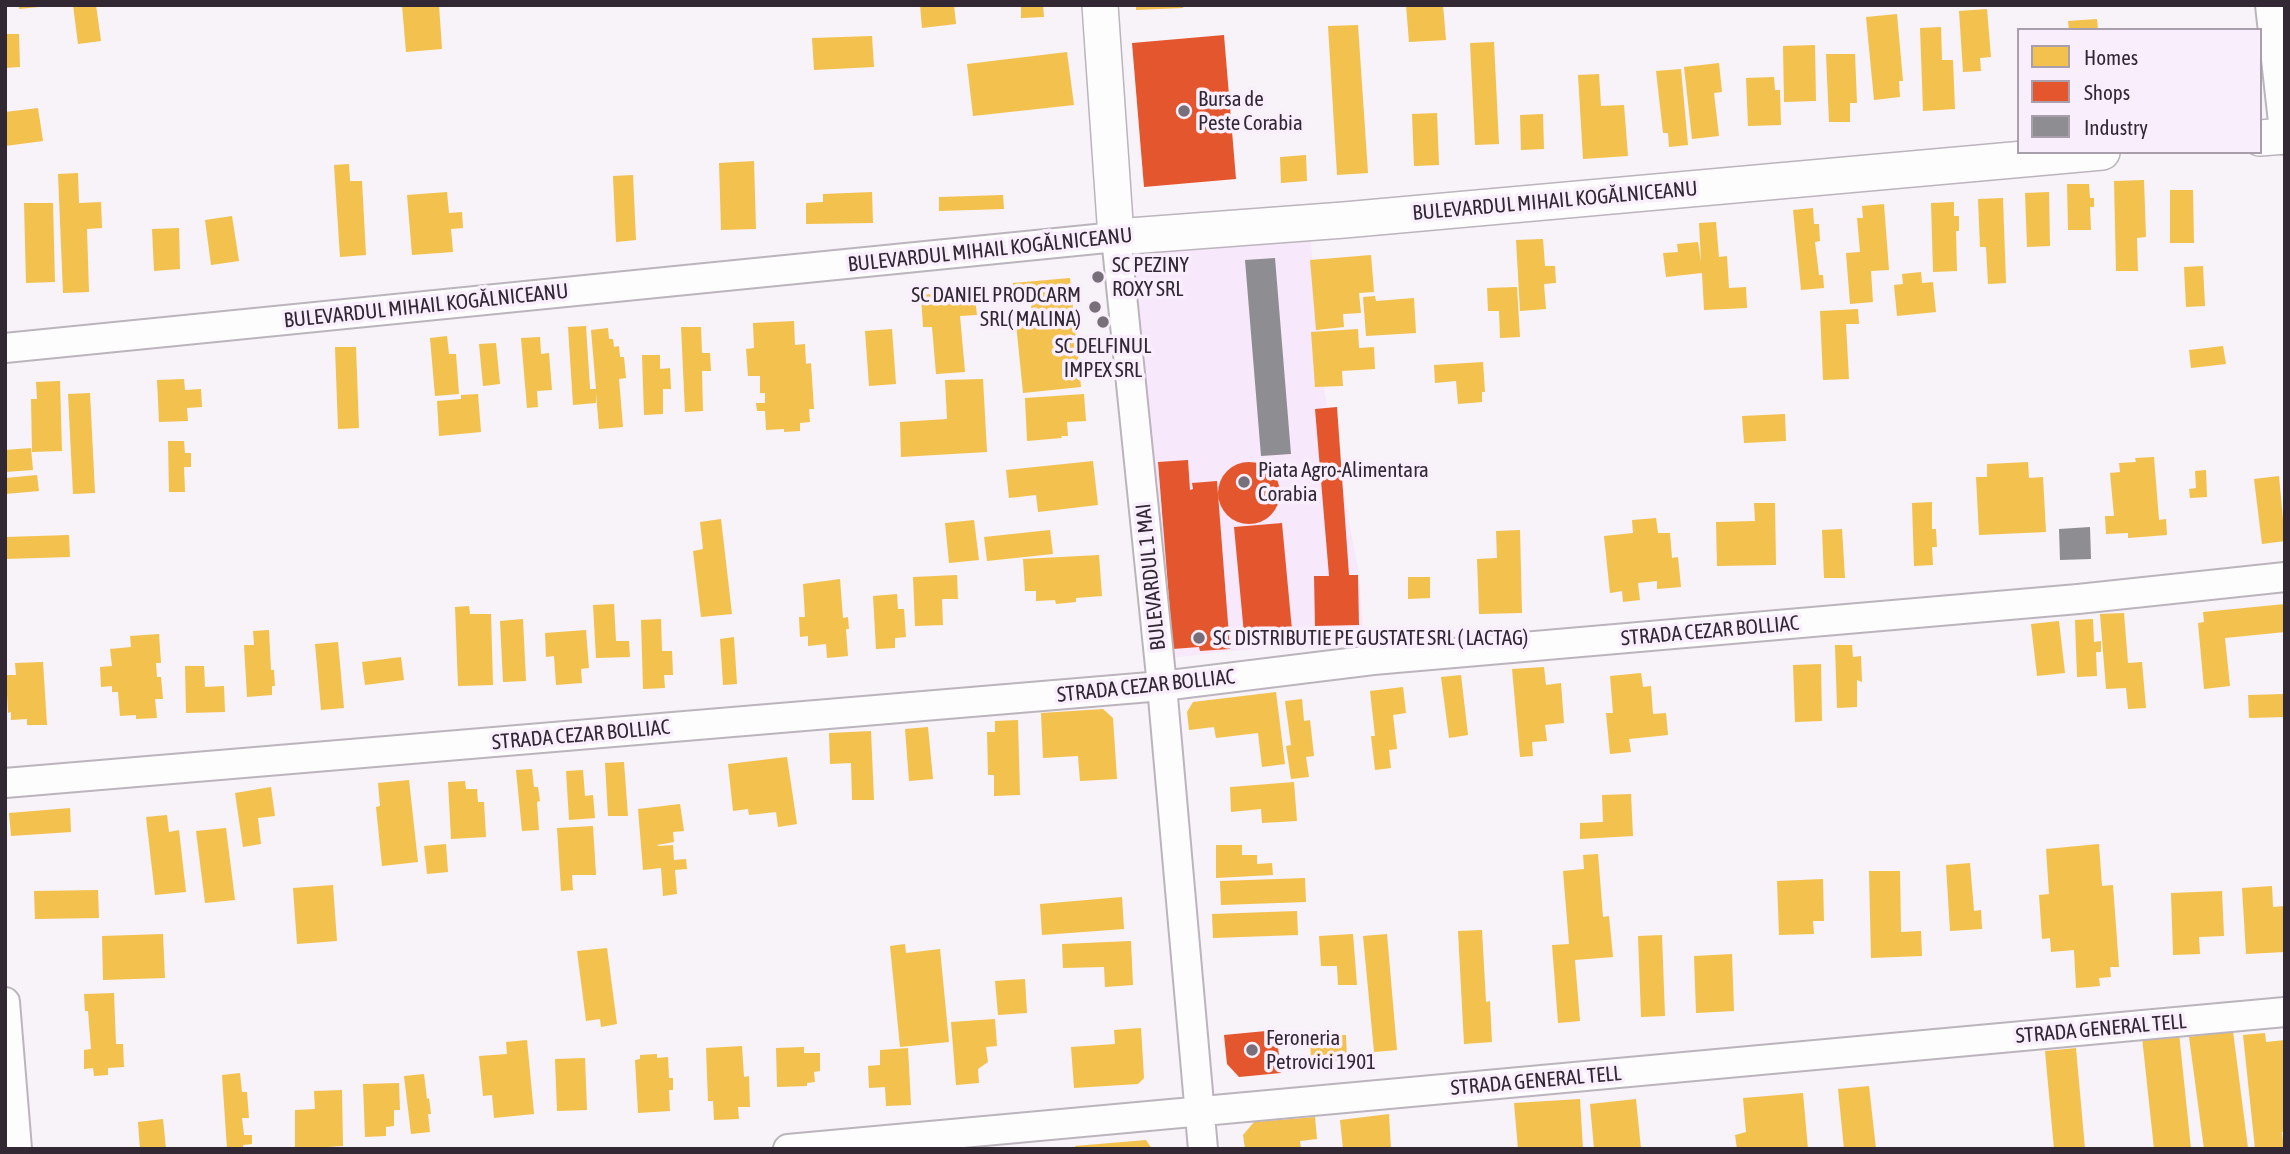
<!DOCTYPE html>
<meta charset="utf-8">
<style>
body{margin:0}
#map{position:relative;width:2290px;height:1154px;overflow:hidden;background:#f8f2f9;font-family:"Asap Condensed",sans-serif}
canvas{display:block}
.frame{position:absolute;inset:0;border:7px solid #312834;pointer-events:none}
.legend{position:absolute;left:2017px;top:28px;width:245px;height:126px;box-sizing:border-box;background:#f9effc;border:2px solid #a99fac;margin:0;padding:9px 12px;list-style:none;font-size:21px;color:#312834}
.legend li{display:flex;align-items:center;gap:14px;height:35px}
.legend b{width:35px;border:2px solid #a99fac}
</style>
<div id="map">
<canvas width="2290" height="1154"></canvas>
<div class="frame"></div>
<ul class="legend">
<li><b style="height:19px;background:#f2c14e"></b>Homes</li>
<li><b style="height:19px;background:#e4572e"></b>Shops</li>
<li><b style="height:19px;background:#8d8d92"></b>Industry</li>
</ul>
</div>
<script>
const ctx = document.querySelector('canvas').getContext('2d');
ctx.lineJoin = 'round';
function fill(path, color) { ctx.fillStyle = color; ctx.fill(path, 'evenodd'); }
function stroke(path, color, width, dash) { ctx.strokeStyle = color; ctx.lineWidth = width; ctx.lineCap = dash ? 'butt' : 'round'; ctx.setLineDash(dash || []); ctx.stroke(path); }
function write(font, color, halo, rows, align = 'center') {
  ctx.font = font + ' "Asap Condensed",sans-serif'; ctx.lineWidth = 7; ctx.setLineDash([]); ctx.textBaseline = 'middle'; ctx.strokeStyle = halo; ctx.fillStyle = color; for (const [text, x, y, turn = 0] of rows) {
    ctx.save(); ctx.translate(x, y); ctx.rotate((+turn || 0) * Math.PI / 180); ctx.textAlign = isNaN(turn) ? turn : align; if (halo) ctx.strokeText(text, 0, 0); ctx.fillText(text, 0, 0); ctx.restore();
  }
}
fill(new Path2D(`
 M1310,234L1325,394L1358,569L1364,637L1168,658L1116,237Z`), '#f7e8fb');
fill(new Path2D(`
 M19,5H39V7L19,9Z
 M73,5H96L101,41L78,44Z
 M402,5H439L442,49L406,52Z
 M920,5H954L956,24L922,28Z
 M1021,5H1043L1044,17L1021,18Z
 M1136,5H1182L1183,8L1136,10Z
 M1406,5H1443L1446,40L1409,42Z
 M1987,9L1991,57L1980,58L1981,71L1963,72L1959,11Z
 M1897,14L1903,81H1899L1900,97L1874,100L1866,17Z
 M2097,19L2098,30H2069L2068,21Z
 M1358,25L1368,173L1337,175L1328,26Z
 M1941,27L1942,60H1953L1955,109L1923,111L1920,28Z
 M5,34H19L20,67L5,68Z
 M872,36L874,67L814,70L812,38Z
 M1494,42L1499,144L1475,145L1470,43Z
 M1815,45L1816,101L1784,102L1783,46Z
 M1067,52L1074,105L973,116L967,64Z
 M1826,54H1855L1857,103H1850V122H1829Z
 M1719,63L1722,92L1714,93L1719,136L1692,139L1684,67Z
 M1681,69L1688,145L1669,147L1668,133H1663L1656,71Z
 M1599,74L1601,106L1624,105L1628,156L1583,159L1578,75Z
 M1774,77L1775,90H1780L1781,125L1748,126L1746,78Z
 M38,108L43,141L5,146V112Z
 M1437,113L1439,165L1414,166L1412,114Z
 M1543,114L1544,149L1521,150L1520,115Z
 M1306,155L1307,181L1281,183L1280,157Z
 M754,161L756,229L721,230L719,163Z
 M349,164L350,181H362L366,255L340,257L334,165Z
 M78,173L79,203L101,202L102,228L87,229L89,292L63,293L58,174Z
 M633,175L636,240L616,242L613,176Z
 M2144,180L2146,237L2137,238L2138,271H2116L2114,181Z
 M2067,184H2089L2090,198H2094V207H2090L2091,230H2068Z
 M2170,190H2193L2194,243H2170Z
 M447,192L449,213L462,212L463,228L451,229L453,252L412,255L407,195Z
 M872,192L873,223L806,224V203L823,202V194Z
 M2049,192L2050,246L2027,247L2025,193Z
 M1003,195L1004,209L939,211V197Z
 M2003,198L2006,283L1988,284L1986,247H1980L1978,199Z
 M1954,202V216H1959V231H1956L1957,271L1933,272L1931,203Z
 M24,203H53L55,282L26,283Z
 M1884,204L1889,270L1871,271L1873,302L1850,304L1846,253L1860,252L1857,218H1863L1862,206Z
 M1813,208L1814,224H1819L1820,241L1815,242L1819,275H1823L1824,288L1801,290L1793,210Z
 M232,216L239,261L211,265L205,220Z
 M1716,222L1719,257L1727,256L1729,288L1746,287L1747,308L1704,310L1702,273L1666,277L1663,253L1678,252L1677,244L1698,242L1701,262L1699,223Z
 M179,228L180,269L154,271L152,229Z
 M1543,239L1545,266H1555L1556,283L1544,284L1546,309L1520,311L1516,240Z
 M1371,255L1374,292L1359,293L1361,313L1343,314L1344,327L1316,330L1310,260Z
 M2203,266L2205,306L2186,307L2184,267Z
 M1921,272L1922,283L1933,282L1936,312L1897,316L1894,285L1903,284L1902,274Z
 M1070,278L1081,387L1023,393L1016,323L1032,321L1031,301L1015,302L1013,283Z
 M1517,287L1520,337L1500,338L1499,311H1488L1487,288Z
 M974,290L977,315L960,316L965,372L936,374L932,327H923L921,295Z
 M1375,296L1376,301L1414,298L1416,333L1366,336L1363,297Z
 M1858,309L1859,324H1846L1849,379L1823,380L1820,311Z
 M794,321L795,345L805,344L806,364L811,363L814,409H809L810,422L800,423V431L784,432V429L766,430L765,411H757L756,403H765V393H760V376H748L746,349L754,348L753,323Z
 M586,326L590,389H596L591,330L608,328L609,339H613L614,347L619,346L620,357H624L626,378L619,379L623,427L599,429L596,393V403L573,405L568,327Z
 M681,327H701L702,353H710L711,371H702L703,411L685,412Z
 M892,329L896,384L869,386L865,331Z
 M1358,329L1359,348L1374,347L1375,369L1342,371L1343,386L1315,387L1311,332Z
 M447,336L449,354H456L459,394L435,396L430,338Z
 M540,337L541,354L549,353L552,390L537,391L538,407L527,408L521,338Z
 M496,343L500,384L483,386L479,344Z
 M2223,346L2226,364L2191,368L2189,350Z
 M335,347H356L359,428L338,429Z
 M642,355H660V369L670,368L671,389H663V414L644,415Z
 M1483,362L1485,392H1482V402L1458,404L1456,381L1435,383L1434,365Z
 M184,379L185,390L201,389L202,407L187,408L188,421L159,422L157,380Z
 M983,379L987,452L901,457L900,422L947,419L945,380Z
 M60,381L62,451L32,452L31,399H37L36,382Z
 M90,393L95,493L73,494L68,394Z
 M478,394L481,432L439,436L437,401L461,399V395Z
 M1084,394L1086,421L1067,422L1068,436H1061L1062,438L1027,441L1025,398Z
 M1785,414L1786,441L1744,443L1742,416Z
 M168,441H184L185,453H191V467H184L185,492H169Z
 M31,448L33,470L5,472V450Z
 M2154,457L2159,520L2166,519L2167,535L2128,538V533L2106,534L2105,516H2114L2110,473L2120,472L2119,463L2136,462L2135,458Z
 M1093,461L1098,505L1038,512L1036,495L1009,498L1006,470Z
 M2028,462L2029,478L2043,477L2046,532L1979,535L1976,477H1987V464Z
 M2206,470L2207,497L2190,498L2189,489L2196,488L2195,471Z
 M37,475L39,491L5,494V478Z
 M2279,476L2285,541L2262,544L2254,479Z
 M1932,502V529H1936L1937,547H1932L1933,565L1914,566L1912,503Z
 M1754,503H1775L1776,565L1717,566L1716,522L1755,521Z
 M1656,518L1658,533H1670L1672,558L1678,557L1681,587L1657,589V581L1638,583L1640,600L1623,602L1622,591L1610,593L1604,536L1633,533L1632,520Z
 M721,519L732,614L701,617L693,551L703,549L700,522Z
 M974,520L979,560L949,563L945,523Z
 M1842,529L1845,578H1824L1822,530Z
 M1050,530L1053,554L987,561L984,537Z
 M1520,530L1522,613L1479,614L1477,559L1497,558L1496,531Z
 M69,535L70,557L5,559V537Z
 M1099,555L1102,596L1076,598V602L1056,604L1055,600L1036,601V591H1025L1023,559Z
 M957,575L958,599H942L943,625L915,626L913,577Z
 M1408,577H1430V598L1408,599Z
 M840,579L843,618L848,617L849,629H846L848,656L827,658L826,644L808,646V636L800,637L799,617H805L803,584Z
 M897,594L898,609H904L906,637L895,638V648L876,649L873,596Z
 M614,604L616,641H629L630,657L596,658L593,605Z
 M2285,604V632L2225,638L2230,686L2204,689L2198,623L2204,622L2203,612Z
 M469,606L470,614H491L493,685L458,686L455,607Z
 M2124,613L2128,663L2142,662L2146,708L2128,709L2126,688L2106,689L2100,614Z
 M523,619L526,681L503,682L500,621Z
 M661,619L662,651H672L673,675H664L665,688L643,689L641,620Z
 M2093,619L2094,642L2101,641V652H2096L2097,676L2077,677L2075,620Z
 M2059,621L2065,673L2037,676L2031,624Z
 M269,630L271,670H274L275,686H272V695L247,697L244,645H254L253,631Z
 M586,630L589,668L581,669L582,683L556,685L554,656L546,657L545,633Z
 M159,634L161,663H156L157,677H161L163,699H155L157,718L136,719V715L120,716L118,692H112V686L101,687L100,667L112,666L110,649L131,647L130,636Z
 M734,637L737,684L723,685L720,639Z
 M338,642L344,708L321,710L315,644Z
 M1835,645H1852L1853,657L1861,656L1862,682L1857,680V707L1837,708Z
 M401,657L404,680L365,685L362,662Z
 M43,662L47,725H27V719L11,720V712L8,713L6,675H16L15,663Z
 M1821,664L1822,721L1795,722L1793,665Z
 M185,666H204L205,687L224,686L225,712L186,713Z
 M1544,667L1546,685L1561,683L1564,723L1545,725L1547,741L1532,742L1533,756L1520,757L1512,669Z
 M1641,673L1643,687L1651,686L1653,714L1666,713L1668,735L1629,739L1631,752L1610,754L1606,713H1613L1610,676Z
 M1461,675L1468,735L1449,738L1441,677Z
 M1403,687L1406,713L1393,715L1397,749L1389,750L1391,768L1375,770L1371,736H1375L1370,691Z
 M1276,692L1285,764L1262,767L1258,733L1216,738L1214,727L1189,730L1187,712L1193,702Z
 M2285,694V717L2249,718L2248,695Z
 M1302,699L1304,721L1310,720L1314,756L1306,757L1309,777L1291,779L1286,746L1291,745L1285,701Z
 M1103,709L1113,718L1117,779L1080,781L1078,756L1043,758L1041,713Z
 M1018,720L1020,795L994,796V775H988L987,732H995V721Z
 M928,727L933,779L909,781L905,729Z
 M871,731L874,800H852L851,763L830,764L829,733Z
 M787,757L797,824L778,827L776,812L749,815L748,809L733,811L728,764Z
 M624,762L628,816H608L605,763Z
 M532,769L534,787H538L540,801L537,802L539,830L522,831L516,770Z
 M583,770L585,796L593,795L595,818L569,820L566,771Z
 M409,780L418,862L382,866L376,807L380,806L378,783Z
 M465,781L466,789H477L478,802H484L486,837L451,839L448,782Z
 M1294,782L1297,821L1262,823L1261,809L1231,812L1230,787Z
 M271,787L275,816L258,818L261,844L243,847L235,793Z
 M1631,794L1633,836L1580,839V823L1603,822L1602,795Z
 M680,804L684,831L673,832L674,842L657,845L659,846L673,845L674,860L686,859L687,869L675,870L677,894L663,896L661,868L643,870L638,809Z
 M70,808L71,832L11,836L9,813Z
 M167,815L169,832L179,830L186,892L155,895L146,817Z
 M593,826L596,875H572L573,890L561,891L557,828Z
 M226,828L235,900L205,903L196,831Z
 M446,844L448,872L427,874L424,846Z
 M2099,844L2102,886L2113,885L2119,967H2110L2111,977L2099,978L2100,986L2076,988L2074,950L2051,952L2050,938L2042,939L2039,895L2049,894L2046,849Z
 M1216,845H1242V855H1257V864L1272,863L1273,875L1216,878Z
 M1598,854L1603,917L1609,916L1613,957L1575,960L1580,1021L1558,1023L1552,945L1569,944L1563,871L1584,869L1583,855Z
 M1970,863L1974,911L1981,910L1982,929L1950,931L1946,865Z
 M1869,871H1900L1901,932L1921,931L1922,956L1871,958Z
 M1305,878L1306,902L1221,905L1220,881Z
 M1823,879L1824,921H1813L1814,934L1779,935L1777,881Z
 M333,885L337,941L297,944L293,888Z
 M2272,886L2273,907L2285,906V952L2246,954L2242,888Z
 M98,890L99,918L35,919L34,891Z
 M2222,891L2224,936L2199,937L2200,954L2173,955L2171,893Z
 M1122,897L1124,929L1042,935L1040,904Z
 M1297,911L1298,935L1213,938L1212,914Z
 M1482,930L1486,1002L1490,1001L1492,1042L1464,1044L1458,931Z
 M163,934L165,978L103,980L102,936Z
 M1353,934L1357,985H1338L1337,966H1321L1319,936Z
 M1387,934L1397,1050L1374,1052L1363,936Z
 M1662,935L1665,1016L1641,1017L1638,936Z
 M1131,941L1133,985L1105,987L1104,967L1063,968L1062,944Z
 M905,944L906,953L940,949L949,1042L900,1047L890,946Z
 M607,948L617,1024L601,1027L600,1019L586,1021L577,951Z
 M1732,954L1734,1011L1696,1013L1694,956Z
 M1025,979L1027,1013L998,1015L995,981Z
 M114,993L116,1044H123L124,1067L108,1068V1075L94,1076L93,1068L84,1069V1050L91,1049L88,1011H85L84,994Z
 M995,1019L997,1046L986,1047L988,1062L978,1069L979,1083L956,1085L951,1022Z
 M1141,1028L1144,1078L1138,1084L1074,1088L1071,1047L1115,1044L1114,1030Z
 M2233,1031L2248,1148L2204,1149L2189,1037Z
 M2179,1033L2191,1149H2154L2142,1037Z
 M2265,1033L2266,1042L2285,1040V1132H2282L2284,1149H2255L2243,1035Z
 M1346,1035L1347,1060L1311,1061L1310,1037Z
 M527,1040L534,1114L494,1118L492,1095L483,1096L479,1056L507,1054L506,1042Z
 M742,1046L744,1077L749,1076L750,1107H738L739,1119L714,1120L713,1101H708L706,1048Z
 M804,1047V1053H820V1071L814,1072L815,1082L807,1083V1086L777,1087L776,1048Z
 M908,1048L911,1105L886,1106L885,1087L869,1088L868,1066L880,1065V1050Z
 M2076,1048L2085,1149H2054L2045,1051Z
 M657,1054V1058L668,1057L669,1078H673V1090H669L670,1111L638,1113L635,1060L640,1059V1055Z
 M585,1058L587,1110L557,1111L555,1059Z
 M240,1073L242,1092H247L249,1118H242L244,1135H252V1144L243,1145V1149H227L222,1075Z
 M424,1074L427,1099L429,1098L431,1114H428L430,1132L411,1134L404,1076Z
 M399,1083L400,1110H394V1126L386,1127V1136L365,1137L363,1084Z
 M1869,1086L1876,1149H1844L1838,1089Z
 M342,1090L343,1146L295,1149V1110L315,1109L314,1091Z
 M1803,1093L1808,1149H1737L1735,1135L1746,1132L1743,1098Z
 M1580,1099L1583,1149H1518L1514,1103Z
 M1636,1099L1641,1149H1594L1590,1104Z
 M1389,1114L1391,1149H1343L1340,1120Z
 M1315,1117L1317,1139L1300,1141L1301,1149H1245L1243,1135L1254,1122Z
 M163,1119L166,1149H140L138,1122Z
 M1146,1140L1152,1149H1075V1146Z`), '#f2c14e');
fill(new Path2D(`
 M1224,35L1236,179L1144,187L1132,43Z
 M1337,407L1349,575H1358L1359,625L1315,626L1314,576H1329L1315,409Z
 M1188,460L1190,490L1193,489L1192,483L1217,481L1230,649L1200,651L1199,647L1173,649L1158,462Z
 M1218 493a31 31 0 1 1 62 0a31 31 0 1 1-62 0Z
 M1282,523L1292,630L1244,634L1234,527Z
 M1276,1030L1281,1073L1239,1077L1227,1064L1224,1035Z`), '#e4572e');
fill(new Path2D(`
 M1275,258L1291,454L1261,456L1245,260Z
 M2090,527L2091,559L2060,560L2059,529Z`), '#8d8d92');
const minor = new Path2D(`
 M2270,5L2285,140
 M5,348L1116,237L1162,686L1203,1149
 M5,783L1162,686L1373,660L2078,599L2285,577
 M5,1002L17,1149
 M788,1149L2285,1012`);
const major = new Path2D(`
 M1100,5L1116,237L1344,220L2102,152
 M2260,138L2285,136`);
stroke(minor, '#bbb4bc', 32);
stroke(major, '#bbb4bc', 38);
stroke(minor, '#fefdfe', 28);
stroke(major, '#fefdfe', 35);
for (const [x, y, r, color] of [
 [1184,111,7,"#776f79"],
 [1098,277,7,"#776f79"],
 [1095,307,7,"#776f79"],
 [1103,322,7,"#776f79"],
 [1244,482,7,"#776f79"],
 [1199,638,7,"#776f79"],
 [1252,1050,7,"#776f79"]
]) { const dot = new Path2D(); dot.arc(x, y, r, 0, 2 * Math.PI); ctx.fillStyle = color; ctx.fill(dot); stroke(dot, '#f9effc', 2.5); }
write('21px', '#312834', '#f9effc', [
 ["Bursa de",1198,99],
 ["Peste Corabia",1198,123],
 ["SC PEZINY",1112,265],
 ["ROXY SRL",1112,289],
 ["SC DANIEL PRODCARM",1081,295,"right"],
 ["SRL( MALINA)",1081,319,"right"],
 ["SC DELFINUL",1103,346,"center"],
 ["IMPEX SRL",1103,370,"center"],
 ["Piata Agro-Alimentara",1258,470],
 ["Corabia",1258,494],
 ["SC DISTRIBUTIE PE GUSTATE SRL ( LACTAG)",1213,638],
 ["Feroneria",1266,1038],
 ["Petrovici 1901",1266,1062]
], 'left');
write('21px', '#312834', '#f9effc', [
 ["BULEVARDUL MIHAIL KOGĂLNICEANU",1555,201,-5],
 ["BULEVARDUL MIHAIL KOGĂLNICEANU",990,250,-6],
 ["BULEVARDUL MIHAIL KOGĂLNICEANU",426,306,-6],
 ["BULEVARDUL 1 MAI",1151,577,-96],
 ["STRADA CEZAR BOLLIAC",1710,631,-5],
 ["STRADA CEZAR BOLLIAC",1146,686,-6],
 ["STRADA CEZAR BOLLIAC",581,735,-5],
 ["STRADA GENERAL TELL",2101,1029,-5],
 ["STRADA GENERAL TELL",1536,1081,-5]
]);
</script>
